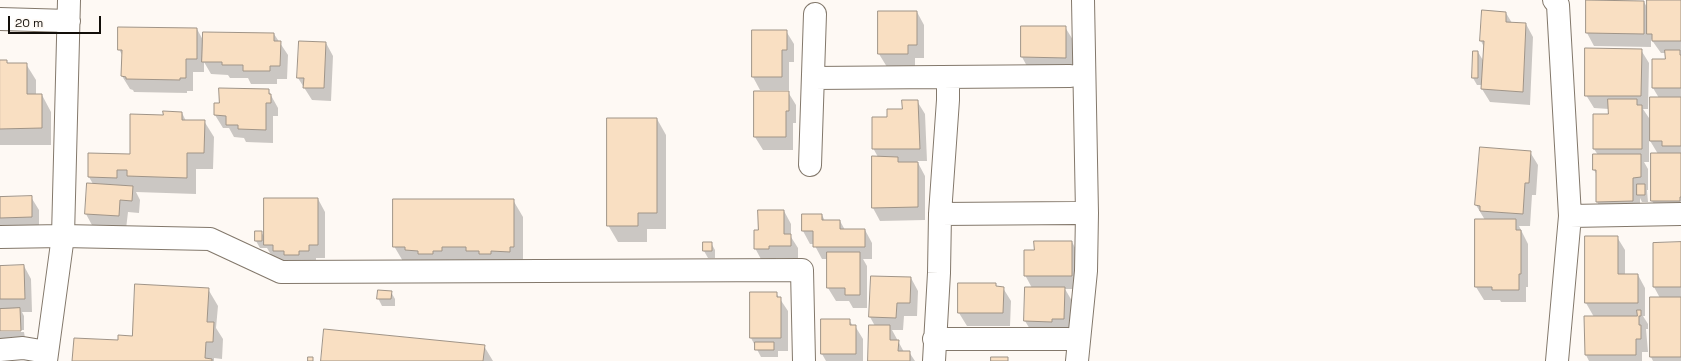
<!DOCTYPE html>
<style>
body{margin:0}
#map{position:relative;width:1681px;height:361px;overflow:hidden;background:#fef9f4;font-family:"Space Grotesk",sans-serif}
canvas{display:block}
.scale{position:absolute;left:8px;top:16px;width:93px;height:18px;box-sizing:border-box;border:2px solid #120e09;border-top:0;padding-left:5px;font-size:12px;line-height:14px;white-space:nowrap;color:#120e09;-webkit-text-stroke:3px #fef9f4;paint-order:stroke}
</style>
<div id="map">
<canvas width="1681" height="361"></canvas>
<div class="scale">20 m</div>
</div>
<script>
const ctx = document.querySelector('canvas').getContext('2d');
ctx.lineJoin = 'round';
function fill(path, color) { ctx.fillStyle = color; ctx.fill(path, 'evenodd'); }
function stroke(path, color, width, dash) { ctx.strokeStyle = color; ctx.lineWidth = width; ctx.lineCap = dash ? 'butt' : 'round'; ctx.setLineDash(dash || []); ctx.stroke(path); }
fill(new Path2D(`
 M1648,0H1681V214H1660L1652,201V154H1658L1649,139V162H1644L1648,169V190H1647L1648,202H1642L1640,198V214L1605,215L1597,202V175L1594,170L1598,155L1594,149L1609,115V109L1594,108L1586,95L1641,50L1649,63L1648,109H1643L1651,121L1659,98L1653,88V60H1666V53H1661L1651,39V47L1594,46L1587,33V1L1644,2L1648,9Z
 M879,12H917L924,25V58H915V67H887L879,54Z
 M1506,13L1512,23L1526,24L1533,37L1530,105L1490,102L1482,89V85H1477L1473,78L1478,52L1484,62V47L1481,41Z
 M1022,27H1065L1073,40V70H1029L1022,57Z
 M197,29L204,42L274,34L288,55L287,79H277V84H251L248,78H230L228,75L211,74L204,62V72H193V91H187V93L134,92L133,90L130,89L122,76V55L119,49Z
 M786,31L794,44V62H789V90H760L753,77Z
 M326,43L333,56L331,101L312,100L298,78Z
 M0,61H6L8,64H26L36,80V95H42L51,112V145H0Z
 M268,90L278,108V116H273V143L246,142L244,138L234,137L229,128H223L215,115L220,104Z
 M755,92H788L796,105V123H793V150H763L755,137Z
 M917,101L925,114L927,161H917L925,176V220L880,221L873,208L878,157L873,148L888,118Z
 M182,113L186,121H204L214,137L213,169H196V194L136,192L140,200L139,213L128,212L126,229L93,227L86,214L93,184L89,177L131,155L164,116Z
 M657,119L666,135V229H647V242H618L608,225Z
 M1530,152L1538,165L1536,195H1532L1530,226H1519L1528,244V287H1526V302H1501L1500,300H1484L1476,287V220H1485L1476,205Z
 M31,197L39,210V230L0,231V198Z
 M318,199L325,212V258H316V264H281L278,258H273L267,248H260L256,241L261,232L265,238Z
 M513,200L523,217V264L404,263L394,246Z
 M784,211L791,224V237L798,248V258H776V261H762L755,248L759,231Z
 M822,215L825,221H840L845,230H865L872,243V259H863L867,266V308H853L849,301H836L828,288V259H822L814,244H810L803,231Z
 M1617,237L1625,250V275H1638L1645,288V316H1643L1648,324V329H1646L1648,352H1642V361H1589L1586,355L1594,317L1586,303Z
 M1072,242L1079,255V289H1065L1072,301L1071,331L1033,334L1025,321L1032,288L1025,275L1035,251Z
 M711,243L715,250V258H708L704,251Z
 M1681,243V361H1653L1651,357V298H1660L1654,287Z
 M24,266L31,279L32,312H22L24,316V330H0V267Z
 M911,278L918,291L917,316H904L903,330H892L904,352H909L915,361H869L875,326L870,317Z
 M995,284L997,287L1003,288L1011,301L1010,326H967L959,313Z
 M208,289L218,306L216,328L223,339L222,359L214,358V361H73L119,341L133,337Z
 M391,292L395,299V306H382L378,298Z
 M776,293L788,311V351H778V357H761L751,338Z
 M849,320L853,326H855L863,339V361H826L822,354Z
 M0,332H24L25,338H0Z
 M484,346L493,361H322Z`), '#0003');
const building = new Path2D(`
 M1586,0L1644,1V34L1586,33Z
 M1647,0H1681V41H1652V34H1647Z
 M1482,10L1506,12V22L1526,23L1523,92L1481,89L1484,41H1480Z
 M878,11H917V45H908V54H878Z
 M1021,26H1066V58L1021,57Z
 M118,27L197,28V59H186V78H180V80L126,79V77L121,76L122,50H118Z
 M752,30H787V50H782V77H752Z
 M203,32L274,33V41H281L280,66H270V71H243V65H222V62H202Z
 M299,41L326,42L324,88H303L304,78H297Z
 M1585,48L1642,49L1641,96H1585Z
 M1665,50H1680V55H1681V88H1652V59H1665Z
 M1473,51H1478V78H1472Z
 M0,60H7V63H27V94H42V128L0,129Z
 M219,88L269,89V94H271V103H266V130L238,129V125H226V116L214,115V103H219Z
 M754,91H789V111H786V137H754Z
 M1650,97H1681V146H1662V141H1650Z
 M1608,99H1637V105H1642V149H1593V114H1608Z
 M902,100H918L920,149H872V117H887V109H902Z
 M163,111L182,112V120H205L204,153H187V178L127,176V170H117V178L88,177V153L130,154V114L163,115Z
 M607,118H657V213H638V226H607Z
 M1480,147L1531,151L1529,183H1525L1523,214L1480,211V206L1475,205Z
 M1651,153H1681V197H1680V201H1651Z
 M1593,154H1641V177L1633,178V201L1596,202V170H1593Z
 M872,156L898,157V162H918V207L872,208Z
 M87,183L133,186L132,201L120,200L119,216L85,214Z
 M1637,184H1645V195H1637Z
 M32,196V217L0,218V197Z
 M264,198H318V245H309V251H299V255H284V251H273V245H264Z
 M393,199H514V247H510V252L491,251V254H479V251H466V247H442V251H433V254H418V251L405,250V247H393Z
 M758,210H784V234H791V246H769V249H754V230H758Z
 M802,214H822V220H840V229H865V247H813V231H802Z
 M1475,219H1516V230H1521V274H1519V290H1492V287H1475Z
 M255,231H262V241H255Z
 M1585,236H1618V274H1638V303H1585Z
 M1034,241H1072V276H1024V250H1034Z
 M703,242H712V251H703Z
 M1681,242V287H1653V243Z
 M827,252H860V295H845V288H827Z
 M24,265L25,299H0V266Z
 M871,276L911,277L910,303H897L896,318L869,317Z
 M958,283H996V286L1004,287L1003,313H958Z
 M135,284L209,288L207,322H214L213,342H206L205,358L212,359V361H72L74,338L118,340V335L132,336Z
 M1025,287H1065L1064,319H1052V322L1024,321Z
 M378,290L392,291L391,299H377Z
 M750,292H777V297H781V338H750Z
 M1650,297H1681V357H1650Z
 M20,308L21,331H0V309Z
 M1637,310H1641V316H1639V325H1641V339H1636V355H1585L1584,316H1637Z
 M821,319H850V325H856V354H821Z
 M869,325H890V340H899L898,351H910V361H868Z
 M324,329L485,345L483,361H321Z
 M755,342H774V350H755Z
 M308,357H313V361H308Z
 M991,357H1008V361H991Z`);
fill(building, '#f9dfc2');
stroke(building, '#a09487', 1);
const minor = new Path2D(`
 M1554,0L1558,5L1570,216
 M0,19L69,21
 M813,78L1070,76
 M810,165L815,14
 M940,214L1075,213
 M0,237L63,236L210,239L281,272L802,270L804,361
 M934,339H1068
 M0,350L23,348L47,352
 M46,361L63,236L69,0
 M934,361L939,273L940,214L948,100V77
 M1077,361L1086,271L1087,213L1083,0
 M1557,361L1570,216L1681,214`);
stroke(minor, '#83786b', 24);
stroke(minor, '#fff', 22);
</script>
